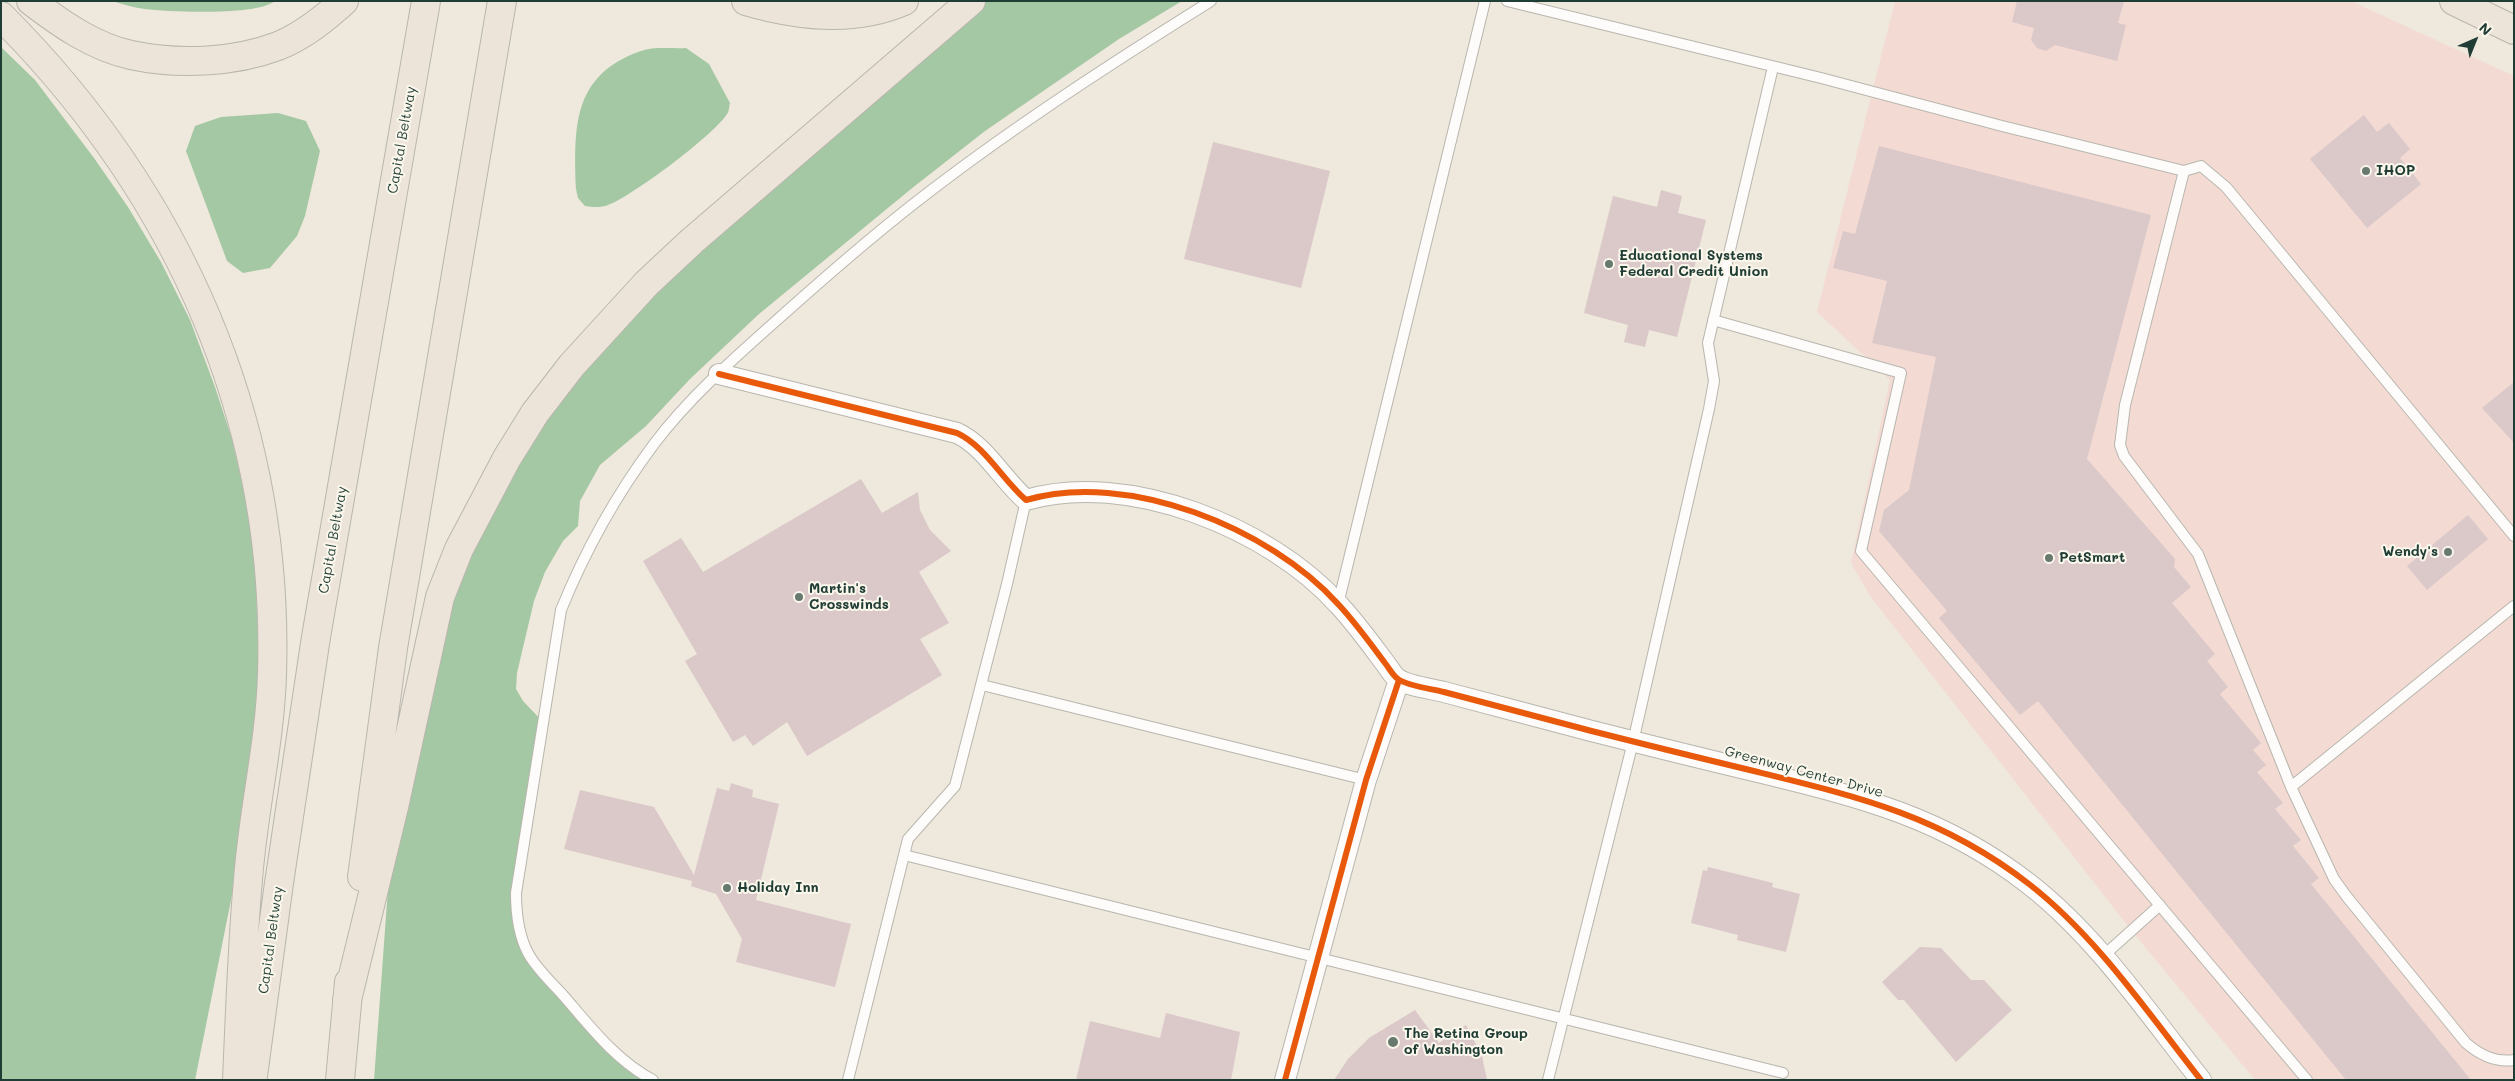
<!DOCTYPE html>
<style>
body{margin:0}
#map{position:relative;width:2515px;height:1081px;overflow:hidden;background:#efe8dc;font-family:Mali,sans-serif}
canvas{display:block}
.frame{position:absolute;inset:0;border:2px solid #1f3d34;pointer-events:none}
.north{position:absolute;left:2450px;top:15px;width:50px;height:50px;-webkit-text-stroke:4px #fbf7ec;paint-order:stroke;rotate:44deg;font-size:14px;font-weight:700;line-height:20px;text-align:center;color:#1f3d34}
.north::after{content:'';display:block;margin:auto;width:18px;height:22px;background:#1f3d34;clip-path:polygon(50% 0,100% 100%,50% 72%,0 100%)}
</style>
<div id="map">
<canvas width="2515" height="1081"></canvas>
<div class="frame"></div>
<div class="north">N</div>
</div>
<script>
const ctx = document.querySelector('canvas').getContext('2d');
ctx.lineJoin = 'round';
function fill(path, color) { ctx.fillStyle = color; ctx.fill(path, 'evenodd'); }
function stroke(path, color, width, dash) { ctx.strokeStyle = color; ctx.lineWidth = width; ctx.lineCap = dash ? 'butt' : 'round'; ctx.setLineDash(dash || []); ctx.stroke(path); }
function write(font, color, halo, rows, align = 'center') {
  ctx.font = font + ' Mali,sans-serif'; ctx.lineWidth = 4; ctx.setLineDash([]); ctx.textBaseline = 'middle'; ctx.strokeStyle = halo; ctx.fillStyle = color; for (const [text, x, y, turn = 0] of rows) {
    ctx.save(); ctx.translate(x, y); ctx.rotate((+turn || 0) * Math.PI / 180); ctx.textAlign = isNaN(turn) ? turn : align; if (halo) ctx.strokeText(text, 0, 0); ctx.fillText(text, 0, 0); ctx.restore();
  }
}
fill(new Path2D(`
 M1895,1H2351L2514,76V1080H2255L2131,930L1870,596L1851,563L1890,380L1817,312Z`), '#f3dbd4');
fill(new Path2D(`
 M112,1H275C257,16 170,12 145,9C134,8 123,4 112,1Z
 M971,1H1182L1119,39L985,131L911,189L759,314L690,379L646,426L600,465L580,501L578,526L563,541L545,572L534,601L517,673L516,689L523,701L545,724L516,893L528,953L616,1054L653,1080H374L394,807L440,597L572,365Z
 M1,47L35,80L94,158L128,207L161,262L190,320L215,387L232,439L246,501L255,554L260,694L234,885L195,1080H1Z
 M686,48L709,64L730,103C729,107 729,112 727,114C714,135 631,197 608,205C601,208 592,207 585,206L578,198L576,189C574,127 572,75 641,51C654,46 673,49 686,48Z
 M278,113L306,121L320,151L305,216L297,236L270,268L243,273L227,261L186,151L195,126L221,117Z`), '#a4c8a3');
fill(new Path2D(`
 M2017,1H2124L2118,23L2126,25L2117,61L2055,45L2046,51L2037,48L2031,40L2034,28L2012,22Z
 M2364,115L2377,132L2389,123L2410,149L2400,158L2421,184L2367,228L2310,159Z
 M1213,142L1330,171L1301,288L1184,259Z
 M1879,146L2151,215L2087,459L2175,559L2174,567L2191,587L2172,603L2215,654L2207,661L2228,687L2220,694L2261,743L2253,750L2266,765L2257,772L2283,803L2275,809L2301,840L2293,846L2319,878L2311,884L2471,1080H2346L2038,701L2020,715L1939,618L1947,611L1879,531L1884,510L1909,490L1936,357L1872,343L1887,281L1833,268L1843,231L1855,234Z
 M1661,190L1682,196L1678,213L1706,220L1677,337L1649,330L1645,347L1624,342L1628,325L1584,313L1613,196L1657,207Z
 M2514,382V443L2482,408Z
 M861,479L882,513L918,492L920,510L930,530L951,551L919,572L949,623L920,639L942,675L807,756L787,722L753,746L745,735L733,742L685,661L697,654L643,561L681,538L703,572Z
 M2468,515L2488,539L2427,590L2407,566Z
 M731,783L753,790L752,797L779,804L756,900L851,924L835,987L736,962L742,939L716,894L691,886L692,881L564,849L580,790L654,807L694,875L717,788L729,791Z
 M1708,867L1773,883L1772,887L1800,894L1786,952L1737,940L1738,935L1691,923L1703,870L1707,871Z
 M1920,947L1941,948L1971,980H1984L2012,1010L1956,1062L1904,1000H1898L1882,982Z
 M1415,1010L1439,1043L1466,1025L1482,1056L1487,1080H1334L1348,1059L1369,1038Z
 M1166,1013L1240,1032L1231,1080H1076L1090,1021L1160,1038Z`), '#dbc8c9');
const lane = new Path2D(`
 M1507,1L1821,78L2002,126L2184,171L2125,405L2120,445L2124,456L2198,554L2291,787L2334,879L2347,897L2466,1043C2480,1055 2495,1063 2514,1060
 M2184,171L2201,166L2226,187L2514,536
 M1713,320L1901,373L1861,551L2307,1080
 M1338,604L1485,1
 M982,685L1366,780
 M2291,787L2514,606
 M904,855L1783,1073
 M2102,957L2160,905
 M653,1080C616,1061 589,1025 562,994C550,981 536,968 528,953C518,934 516,914 516,893L561,610C585,551 616,495 654,444C691,395 740,353 786,312C832,271 879,230 929,192C1019,123 1115,61 1211,1
 M848,1080L908,839L955,786L1007,584L1026,500
 M1548,1080L1633,742L1709,409L1714,381L1708,343L1773,67`);
const street = new Path2D(`
 M719,374L957,433C985,446 1002,479 1026,500C1127,470 1270,528 1338,604C1355,622 1370,643 1385,663C1389,668 1393,676 1398,679C1407,686 1433,689 1444,692C1491,704 1537,717 1584,729C1642,744 1700,758 1758,772C1860,797 1943,817 2029,884C2097,937 2148,1013 2201,1080
 M1285,1080L1366,780L1399,680`);
const highway = new Path2D(`
 M31,1C61,24 94,47 131,55C178,65 233,63 278,46C303,36 324,19 344,1
 M746,1C797,16 854,23 904,1
 M2454,1L2514,30
 M1,16C179,194 280,421 272,675C270,743 253,811 248,880C242,946 240,1013 237,1080
 M362,877L393,648L502,1
 M347,1000L394,807L440,597L459,549L507,458L535,413L572,365L646,284L692,241L971,1
 M253,1076L279,883L316,637L426,1
 M340,1080L349,982`);
stroke(lane, '#b8b6ae', 12);
stroke(street, '#b8b6ae', 22);
stroke(highway, '#b8b6ae', 30);
stroke(lane, '#fdfcfa', 10);
stroke(street, '#fdfcfa', 20);
stroke(highway, '#ece4d9', 28);
stroke(new Path2D(`
 M719,374L957,433C985,446 1002,479 1026,500C1127,470 1270,528 1338,604C1355,622 1370,643 1385,663C1389,668 1393,676 1398,679C1407,686 1433,689 1444,692C1491,704 1537,717 1584,729C1642,744 1700,758 1758,772C1860,797 1943,817 2029,884C2097,937 2148,1013 2201,1080
 M1285,1080L1366,780L1399,680`), '#e8590c', 6);
for (const [x, y, r, color] of [
 [2366,171,5,"#68796f"],
 [1609,264,5,"#68796f"],
 [2448,552,5,"#68796f"],
 [2049,558,5,"#68796f"],
 [799,597,5,"#68796f"],
 [727,888,5,"#68796f"],
 [1393,1042,6,"#68796f"]
]) { const dot = new Path2D(); dot.arc(x, y, r, 0, 2 * Math.PI); ctx.fillStyle = color; ctx.fill(dot); stroke(dot, '#fbf7ec', 2); }
write('14px', '#1f3d34', '#fbf7ec', [
 ["Capital Beltway",402,140,-80],
 ["Capital Beltway",333,540,-80],
 ["Greenway Center Drive",1804,772,15],
 ["Capital Beltway",271,940,-82]
]);
write('bold 14px', '#1f3d34', '#fbf7ec', [
 ["IHOP",2376,171],
 ["Educational Systems",1619,256],
 ["Federal Credit Union",1619,272],
 ["Wendy's",2438,552,"right"],
 ["PetSmart",2059,558],
 ["Martin's",809,589],
 ["Crosswinds",809,605],
 ["Holiday Inn",737,888],
 ["The Retina Group",1404,1034],
 ["of Washington",1404,1050]
], 'left');
</script>
